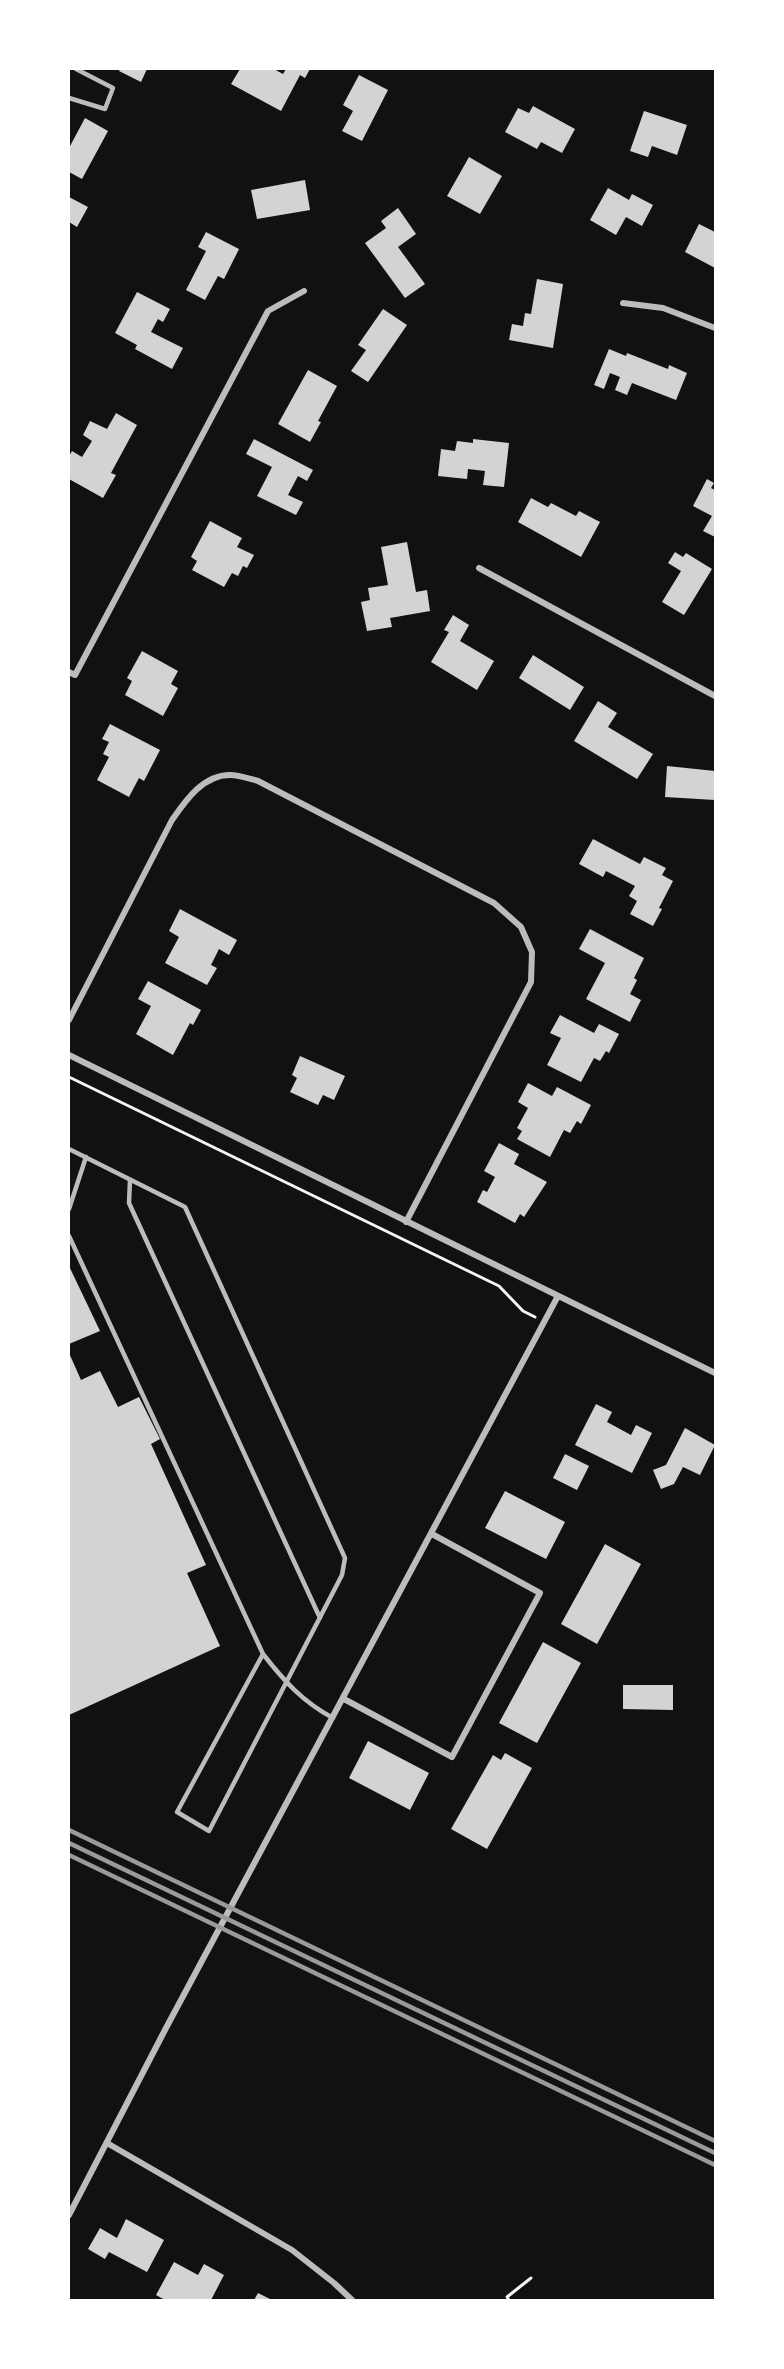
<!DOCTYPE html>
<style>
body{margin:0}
#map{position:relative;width:784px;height:2369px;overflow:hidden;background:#111;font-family:Bitter,serif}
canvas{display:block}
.frame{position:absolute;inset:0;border:70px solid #fff;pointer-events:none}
</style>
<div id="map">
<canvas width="784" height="2369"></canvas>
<div class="frame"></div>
</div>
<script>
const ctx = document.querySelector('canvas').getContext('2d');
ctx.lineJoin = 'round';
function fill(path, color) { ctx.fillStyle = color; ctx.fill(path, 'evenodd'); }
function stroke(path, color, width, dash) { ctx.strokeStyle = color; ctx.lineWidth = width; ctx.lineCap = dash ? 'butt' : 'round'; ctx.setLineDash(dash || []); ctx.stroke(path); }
fill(new Path2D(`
 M120,69H147L141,82L119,71Z
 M240,69H274L283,74L286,69H310L305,78L300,75L281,111L231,84Z
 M359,75L388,90L362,141L342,131L353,111L343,105Z
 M533,106L575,129L562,153L541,142L537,149L505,132L518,108L529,113Z
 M644,111L687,125L677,155L652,146L648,157L630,151Z
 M85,118L108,131L82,179L69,172V148Z
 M469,157L502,176L480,214L447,196Z
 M305,180L310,210L257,219L251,190Z
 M608,188L629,200L632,194L653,205L642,226L626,217L616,235L590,220Z
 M69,197L88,207L77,227L69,222Z
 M398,208L416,234L398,247L425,284L405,298L365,243L386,228L381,221Z
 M699,224L715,232V268L685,252Z
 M206,232L239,249L224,279L218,276L205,300L186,290L206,251L198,247Z
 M537,279L563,284L553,348L509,340L512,324L523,326L525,313L531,314Z
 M137,292L170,309L163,322L158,319L151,332L183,348L172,369L135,349L137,345L115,333Z
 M383,309L407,325L368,382L351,371L366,350L358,345Z
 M609,349L626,356L627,353L668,369L669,365L687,373L676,400L632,383L627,395L615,390L620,377L610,373L604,389L594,385Z
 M308,370L337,386L318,421L321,422L310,442L278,424Z
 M116,413L137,425L111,473L116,475L103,498L69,479V456L72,451L82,457L92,441L83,435L90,421L107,429Z
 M254,439L313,470L307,481L298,476L288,495L303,502L296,515L257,496L272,467L246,454Z
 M473,439L509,443L504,487L483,485L485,471L468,469L467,479L438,476L441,449L455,451L457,441L473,443Z
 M707,479L714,483L711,488L715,490V537L703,531L712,516L693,506Z
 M531,498L548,507L551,503L576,516L579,511L600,522L581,557L518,522Z
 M210,521L242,538L237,547L254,555L247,568L243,566L238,576L232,573L224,587L192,570L197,561L191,557Z
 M407,542L416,592L427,590L430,611L390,618L392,627L367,631L361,602L370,600L368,588L388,585L381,547Z
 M675,552L683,557L686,553L712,569L684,615L662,602L681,571L668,563Z
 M453,615L469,625L460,641L494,661L477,690L431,662L449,632L444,630Z
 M142,651L178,671L171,684L178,688L163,716L125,695L132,681L127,678Z
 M533,655L584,687L570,710L519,678Z
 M598,701L617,713L608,727L653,754L637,779L574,741Z
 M110,724L160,750L144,781L139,778L129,797L97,780L109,757L103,754L109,742L102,739Z
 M667,766L715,771V800L665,797Z
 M593,839L640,864L644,857L666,868L662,875L673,881L659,908L662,909L653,926L630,914L637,901L629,896L635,886L606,871L603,877L579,864Z
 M180,909L237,940L229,955L219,949L211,965L217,968L207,985L165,963L179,937L169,931Z
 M590,929L644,958L634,978L637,980L630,994L641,1000L630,1022L586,999L605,963L579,949Z
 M148,981L201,1010L193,1025L190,1023L173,1055L136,1034L151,1006L138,999Z
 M560,1015L594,1033L599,1024L619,1034L609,1053L606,1051L600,1061L594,1058L581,1082L547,1065L561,1038L550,1033Z
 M300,1056L345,1076L334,1100L323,1095L318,1105L290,1092L297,1078L292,1075Z
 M528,1083L552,1096L557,1087L591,1105L581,1124L577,1121L570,1133L564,1130L550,1157L517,1139L522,1131L517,1128L528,1108L518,1102Z
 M499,1143L519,1154L514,1164L547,1182L524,1217L520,1214L515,1223L477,1202L483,1190L487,1192L495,1177L484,1171Z
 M69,1266L100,1331L69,1344Z
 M69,1353L81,1380L100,1371L118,1407L139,1397L160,1439L151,1444L206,1565L187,1573L220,1646L69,1715Z
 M596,1404L612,1412L607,1422L631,1435L636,1425L652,1433L632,1473L575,1445Z
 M685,1428L715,1445L700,1475L683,1467L674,1484L661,1489L653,1470L666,1465Z
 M565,1454L589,1466L577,1490L553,1478Z
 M505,1491L565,1522L546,1559L485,1528Z
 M605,1544L641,1564L597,1644L561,1624Z
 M543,1642L581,1663L537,1743L499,1723Z
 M623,1685H673V1710L623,1709Z
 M368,1741L429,1773L410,1810L349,1778Z
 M505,1753L532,1768L487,1849L451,1829L493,1755L501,1760Z
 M126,2219L164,2240L147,2272L109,2252L105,2259L88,2249L100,2228L117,2238Z
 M174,2262L198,2275L204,2264L224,2275L211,2300H165L156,2295Z
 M258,2293L272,2300H254Z`), '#d3d3d3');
stroke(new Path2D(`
 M69,1077L499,1286L523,1311L535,1317
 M509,2300L507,2297L531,2278`), '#f5f5f5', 3);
stroke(new Path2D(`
 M69,98L105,109L113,88L76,69
 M69,1149L185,1207L345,1558L342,1575L209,1831L177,1812L263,1654
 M130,1180L129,1203L320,1618
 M69,1209L86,1157
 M69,1236L263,1654C284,1681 303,1702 333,1718`), '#bcbcbc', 4.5);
stroke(new Path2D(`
 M623,303L663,308L715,328
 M479,568L715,696
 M69,672L75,675L268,311L304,291
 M69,1020L172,820C186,800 203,775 230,775C239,775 250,779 258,781L494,903L521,927L532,952L531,982L406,1222
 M69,1055L715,1373
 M344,1699L452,1757L540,1593L432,1534
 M107,2143L292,2250L334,2283L352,2300
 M69,2215L166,2028L558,1296`), '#bcbcbc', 6);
stroke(new Path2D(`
 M69,1830L715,2141
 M69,1843L715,2153
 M69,1855L715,2165`), '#9a9a9a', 4.5);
</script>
